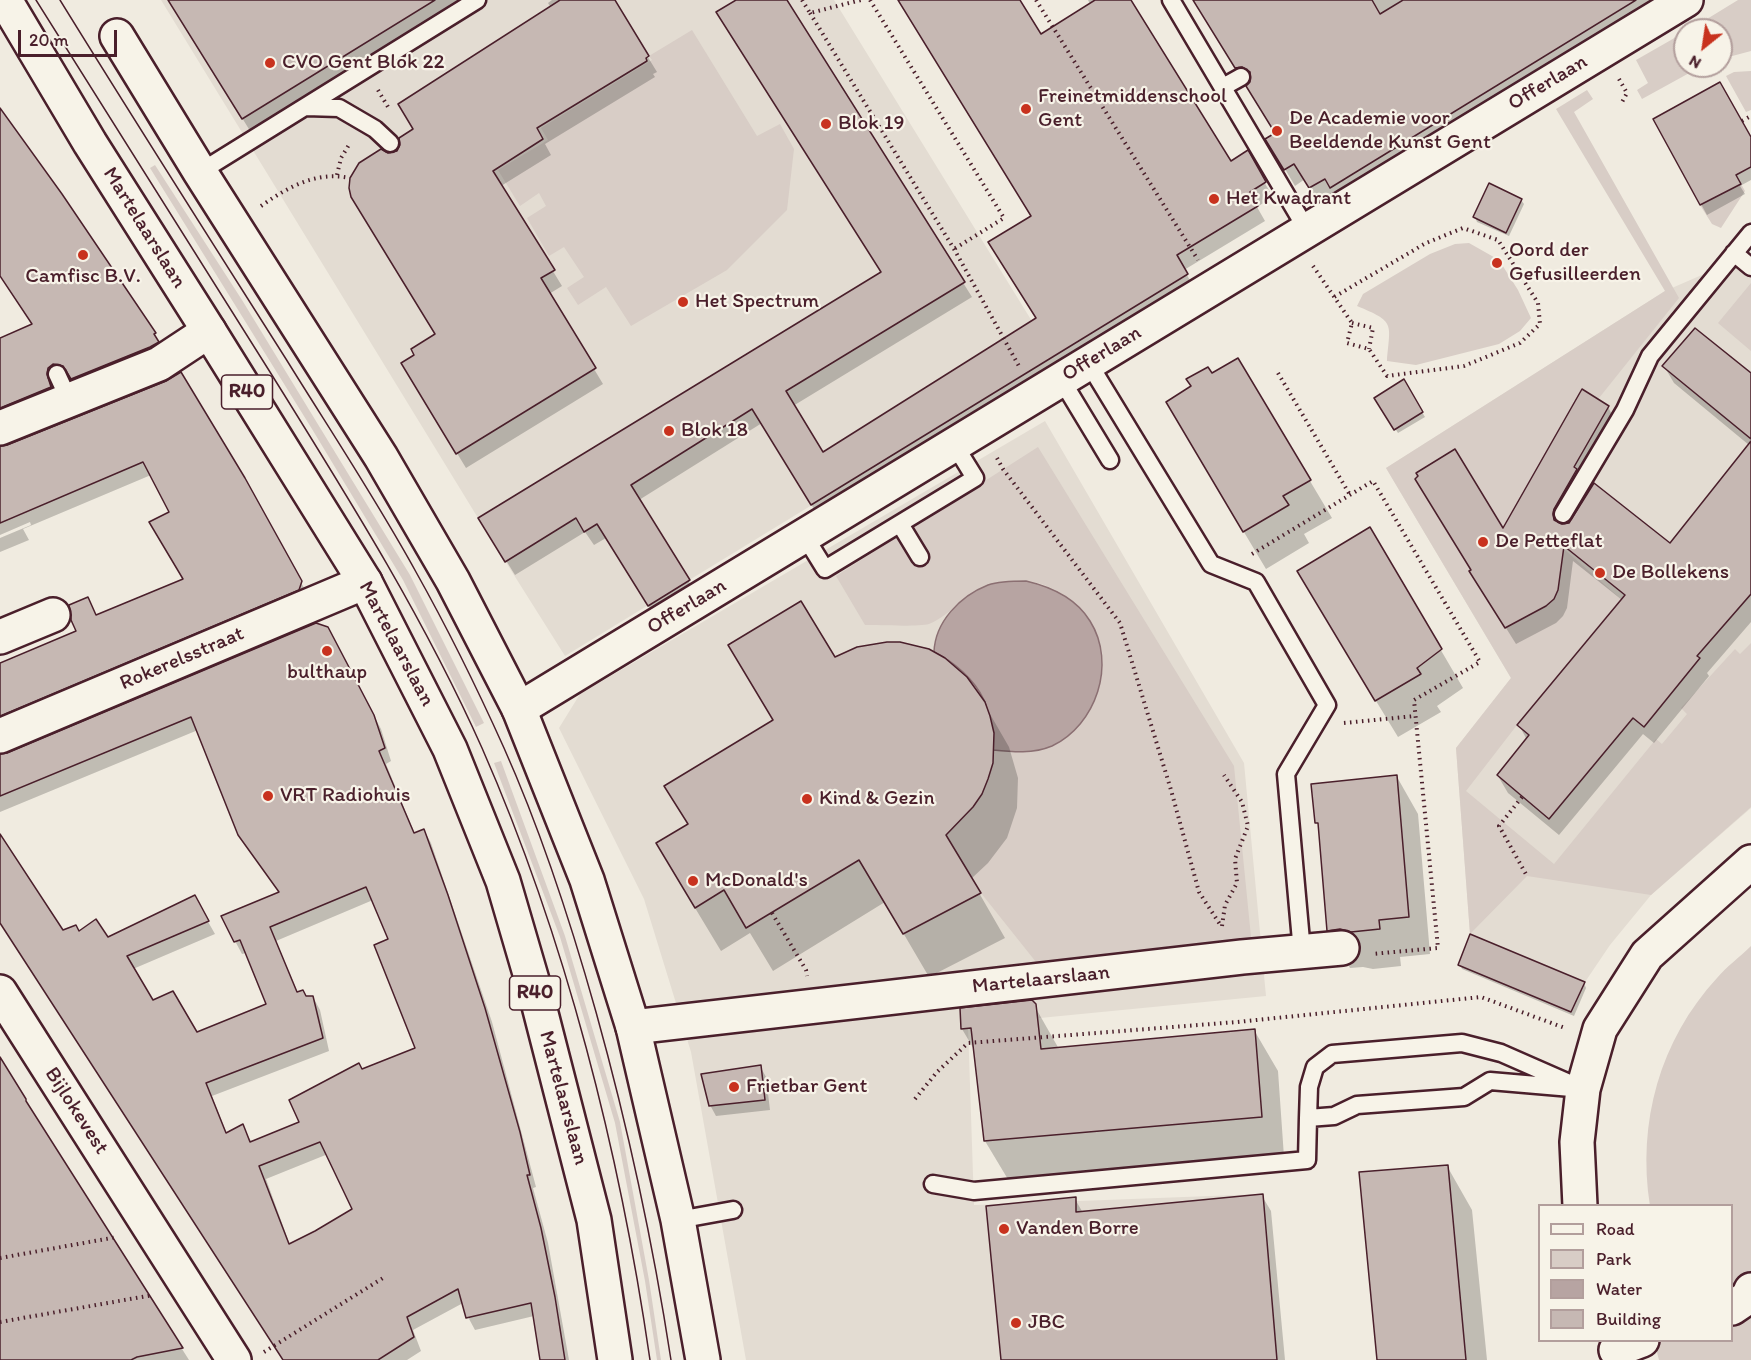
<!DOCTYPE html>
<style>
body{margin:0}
#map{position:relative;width:1751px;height:1360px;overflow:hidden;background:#f0ebe0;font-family:Itim,sans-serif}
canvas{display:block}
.legend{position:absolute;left:1538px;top:1204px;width:195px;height:138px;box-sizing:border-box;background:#f7f3e8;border:2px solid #b29e9c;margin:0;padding:8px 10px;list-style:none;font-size:18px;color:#4a1f2b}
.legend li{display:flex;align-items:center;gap:12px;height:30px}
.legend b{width:30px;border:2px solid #b29e9c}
.north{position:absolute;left:1673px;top:18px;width:60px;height:60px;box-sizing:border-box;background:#f7f3e8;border:2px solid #b29e9c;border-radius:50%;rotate:210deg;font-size:16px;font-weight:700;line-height:24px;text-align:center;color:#4a1f2b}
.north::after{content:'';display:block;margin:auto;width:21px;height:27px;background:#c8321e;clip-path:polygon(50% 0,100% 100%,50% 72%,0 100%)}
.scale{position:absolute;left:18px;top:30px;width:99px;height:27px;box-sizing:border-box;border:3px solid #4a1f2b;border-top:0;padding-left:8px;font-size:18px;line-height:21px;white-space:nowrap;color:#4a1f2b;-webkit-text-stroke:4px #f7f3e8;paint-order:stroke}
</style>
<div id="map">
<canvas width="1751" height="1360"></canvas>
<ul class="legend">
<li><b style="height:8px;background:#f7f3e8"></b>Road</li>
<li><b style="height:16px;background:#d8cdc6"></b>Park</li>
<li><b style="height:16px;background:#b7a4a2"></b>Water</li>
<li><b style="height:16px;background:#c6b8b3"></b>Building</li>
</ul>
<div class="north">N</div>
<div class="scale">20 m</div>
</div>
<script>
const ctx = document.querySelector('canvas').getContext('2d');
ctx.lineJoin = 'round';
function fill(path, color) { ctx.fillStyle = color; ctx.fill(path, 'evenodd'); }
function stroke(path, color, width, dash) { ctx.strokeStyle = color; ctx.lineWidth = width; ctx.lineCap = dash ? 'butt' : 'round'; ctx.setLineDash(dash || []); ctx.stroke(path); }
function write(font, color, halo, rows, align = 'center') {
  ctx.font = font + ' Itim,sans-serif'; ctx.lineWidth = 4.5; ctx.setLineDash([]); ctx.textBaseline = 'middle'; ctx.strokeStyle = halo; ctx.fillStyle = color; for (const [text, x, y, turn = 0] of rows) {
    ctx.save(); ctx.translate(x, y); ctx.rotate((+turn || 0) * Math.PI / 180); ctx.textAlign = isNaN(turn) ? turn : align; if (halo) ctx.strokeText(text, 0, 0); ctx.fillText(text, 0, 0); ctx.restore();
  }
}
fill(new Path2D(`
 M161,0H834L1054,357L565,656L478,518Z
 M1734,261L1751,274V808L1651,895L1610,945L1585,982L1571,1012L1458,965L1470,934L1456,748L1511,678L1386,468L1665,291Z
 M1045,421L1244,763L1266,996L968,1025L974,1205L1263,1194L1277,1360H746L691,1052L644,899L559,728L580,694Z`), '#e3dcd2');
fill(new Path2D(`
 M1738,0H1751V51L1721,59V30H1689Z
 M692,30L757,136L780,124L794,149L787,210L727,270L631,326L606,287L578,305L567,288L584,277L564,247L549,256L527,218L546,206L539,193L520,206L498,170L548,140L541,128L652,60L649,56Z
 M1685,32V66H1702L1642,99L1637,90L1648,83L1636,60Z
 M1751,71V110L1746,112L1726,76L1734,72Z
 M1587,90L1593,99L1574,112L1679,298L1523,493L1550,537L1621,599L1517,725L1466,791L1554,864L1656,739L1662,744L1687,714L1681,708L1735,649L1740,654L1751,643V807L1651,895L1527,876L1470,934L1456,748L1511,678L1386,468L1665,291L1556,109Z
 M155,165L242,300L410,575L484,723L476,727L403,580L312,429L150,168Z
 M1741,184L1745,191L1721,228L1712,224L1700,205Z
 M1469,243L1499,260L1518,290L1531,318L1520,331L1499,344L1416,365L1387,361C1390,323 1396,322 1357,306L1363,294L1430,254L1455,244Z
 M1751,283V351L1718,323Z
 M1038,447L1234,766L1252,947L1036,962L981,893L944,832C974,816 992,784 993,750C1013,752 1033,754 1052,746C1082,732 1104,694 1103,660C1101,621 1065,585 1027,581C1006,579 978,588 963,601C952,609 941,619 929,624C918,627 878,625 865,625L836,576Z
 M501,761L565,936L620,1122L649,1280L661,1360H657L645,1281L615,1123L560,937L494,763Z
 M1751,946V1360H1659L1654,1341L1732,1340V1206H1650C1637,1122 1660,1040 1717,978C1727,966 1740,957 1751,946Z`), '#d8cdc6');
const water = new Path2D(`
 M1026,581C1052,587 1076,598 1090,621C1117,664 1096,725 1052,746C1033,754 1013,752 993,750C991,735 990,714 984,700C974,679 954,662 934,652C935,622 960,596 988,585C1000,581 1014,581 1026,581Z`);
fill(water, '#b7a4a2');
stroke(water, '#8b6f72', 1.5);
fill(new Path2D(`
 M169,0H468L252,134Z
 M552,0H613L657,72L653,74L655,77L545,144L551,155L501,186L562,286L549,294L603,384L466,468L412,379L416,356L437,335L388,155L398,152L415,129L551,8L548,3Z
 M739,0H785L972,297L793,406L822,454L1037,319L1033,217L905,0H1018L1040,36L1090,4L1088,0H1130L1230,163L1247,153L1273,197L1257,207L1265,221L1184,270L1195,289L820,519L762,423L639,500L697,595L657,620L606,538L594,545L585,532L515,575L489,533L882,273Z
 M1194,0H1673L1320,204L1305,179L1295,186L1268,140L1277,134L1251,83L1246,84Z
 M0,111L21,139L165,352L0,423V340L33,326L0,274Z
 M1655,120L1751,140V180L1740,186L1745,194L1707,215Z
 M1521,200L1524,204L1509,236L1477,222L1475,217Z
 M1238,360L1332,518L1304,534L1309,543L1266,569L1189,440L1193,387Z
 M1664,366L1751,375V622L1707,673L1709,676L1654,743L1643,734L1559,835L1508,793L1498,776L1527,740L1519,725L1622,600L1573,561L1567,608L1563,616L1556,623L1516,644L1481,588L1503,531L1608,407L1617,424L1586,487L1563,526L1670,545L1749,445L1674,383Z
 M1404,382L1425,417L1398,433L1376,398Z
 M167,383L243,479L308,595L0,732V665L78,632L97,617L185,580L171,512L151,475L23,529L29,540L0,552V538L31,525L30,522L0,535V453Z
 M1370,529L1463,688L1437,706L1441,712L1398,737L1320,609Z
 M335,642L381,729L391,761L386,764L415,834L424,830L431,843L492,1022L536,1187L533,1188L548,1243L569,1360H541L534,1316L475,1330L468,1317L463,1303L413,1330L421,1351L407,1360H285L0,922V835L62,932L79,933L107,939L194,897L215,934L133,969L153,1001L197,1034L268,1005L246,953L242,954L235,941L280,893L239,835L198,730L0,812V756ZM373,900L390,940L417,1049L362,1071L302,1123L252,1143L243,1126L227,1134L212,1096L329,1051L320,1010L313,997L306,998L298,993L276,941ZM328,1154L354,1209L316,1232L290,1245L266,1179Z
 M834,659L983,702L1009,747L1018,778L1017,808L1007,838L988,863L971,879L1005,938L929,977L885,902L773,971L750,933L721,951L683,888L688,825L666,787L774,721Z
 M1397,777L1418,814L1430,954L1400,957L1401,966L1373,969L1363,967L1350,968L1328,930L1320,828L1317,823L1313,785Z
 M1460,964L1584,983L1586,988L1574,1016L1462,969Z
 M1034,1005L1059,1049L1254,1030L1278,1071L1284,1157L1009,1181L985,1141L975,1051L962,1029Z
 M0,1062L189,1360H0Z
 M760,1066L766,1077L770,1110L716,1116L710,1105Z
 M1447,1166L1472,1210L1487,1360H1379Z
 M1262,1196L1271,1211L1285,1360H1002L1075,1199L1083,1213Z`), '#0003');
const building = new Path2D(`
 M168,0H435L242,119Z
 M560,0H615L649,56L646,58L647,61L537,128L543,139L493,171L555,270L541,278L596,368L456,454L401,363L414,355L411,349L435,334L351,197L349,188L350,178L359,163L381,149L388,153L397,151L400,145L399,138L413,129L398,104Z
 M736,0H787L965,282L786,391L823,452L1036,318L988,242L1031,216L898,0H1020L1041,34L1095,0H1131L1231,161L1248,150L1266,182L1250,192L1258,206L1177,255L1188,274L811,505L752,409L631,485L690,580L648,606L597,524L584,532L576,518L505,562L478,518L881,272L716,12Z
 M1193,0H1372L1380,14L1403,0H1636L1330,188L1325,179L1309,188L1294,164L1284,170L1265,139L1275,133L1246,86L1250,82V72L1242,67L1235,68Z
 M1720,82L1751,137V167L1736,175L1741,184L1700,205L1653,119Z
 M0,108L62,194L156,333L154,334L159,342L150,347L71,379L63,366L53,364L48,368L47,374L51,387L0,408V338L32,324L0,276Z
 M1489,183L1522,199L1506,233L1473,217Z
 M1695,328L1751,373V439L1662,366Z
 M1238,358L1311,480L1283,496L1289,505L1243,532L1166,402L1191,386L1186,379L1208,367L1212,373Z
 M181,372L245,478L302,581L299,590L0,716V663L76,631L71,620L69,605L88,597L96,615L183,579L149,522L169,512L143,462L0,523V446L7,445L166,381Z
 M1404,379L1423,412L1394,430L1374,398Z
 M1582,389L1609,406L1574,467L1577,469L1554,509L1553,514L1554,520L1562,524L1569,523L1594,483L1670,543L1751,441V594L1697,656L1700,658L1644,727L1633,718L1549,819L1497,775L1529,735L1517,725L1625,595L1564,546L1558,590L1554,599L1546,606L1505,628L1469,571L1471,570L1415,479L1418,476L1416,473L1455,449L1503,528Z
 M1370,527L1442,649L1417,668L1421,674L1375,701L1297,571Z
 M801,601L835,657L857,647L887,642H900L929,649L945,658L967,677L985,702L990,716L994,733L993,763L988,779L982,794L973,807L946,835L981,893L903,934L859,860L746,928L724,890L695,908L656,843L688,824L664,786L773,720L728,645Z
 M316,623L328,627L374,715L385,748L379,751L414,833L424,829L448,895L485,1008L520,1132L530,1175H527L541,1228L555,1297L565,1360H540L531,1303L466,1318L458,1289L407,1317L414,1337L378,1360H283L0,923V834L63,930L76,925L79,931L96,919L108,937L195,895L209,921L127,956L153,1000L173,991L197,1032L266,1004L240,940L234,942L221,916L279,892L238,835L191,717L0,796V754L7,753ZM366,887L388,939L374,945L415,1048L362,1069L359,1063L289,1100L299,1122L250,1142L243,1124L226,1133L206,1083L323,1038L313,996H306L303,990L297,992L270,927ZM320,1142L352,1209L315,1231L289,1244L259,1166Z
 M1397,775L1409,917L1379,920L1380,929L1351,932L1340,929L1327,931L1318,823H1315L1311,784Z
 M1470,934L1585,982L1571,1012L1458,965Z
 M1032,1000L1036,1004L1041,1049L1255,1029L1262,1117L984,1141L971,1028L961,1029L960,1008Z
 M0,1057L26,1099V1101L183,1348L137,1357L131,1360H0Z
 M761,1065L765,1100L709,1106L701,1074Z
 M1448,1165L1466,1360H1377L1359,1172Z
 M1263,1194L1277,1360H1001L986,1206L1076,1197V1212Z`);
fill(building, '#c6b8b3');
stroke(building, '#4a1f2b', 1.5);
const service = new Path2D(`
 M1171,0L1307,230
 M1223,87L1241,77
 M306,107L339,108L375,129L390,143
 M200,172L477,0
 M1734,253L1751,267
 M1088,362L1211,564L1256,582L1327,705L1286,774L1302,952
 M57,374L69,400
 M1061,379L1110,460
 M1563,514L1625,410L1650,356L1751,233
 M900,524L920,557
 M804,535L825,569L975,478L954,444
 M1462,1043L1501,1053L1583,1089L1490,1081L1464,1097L1357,1105L1334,1116L1308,1118L1309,1087L1315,1067L1332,1054Z
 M933,1184L974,1191L1307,1160L1308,1118
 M678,1220L733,1210`);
const minor = new Path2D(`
 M0,428L159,364L209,331
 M0,637L53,615
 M519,709L1686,0
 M0,736L365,582
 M0,992L234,1360
 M633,1027L1242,957L1342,948
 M1580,1206L1577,1142L1583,1089L1600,1029L1647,955L1751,862
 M1732,1308L1748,1297L1751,1290
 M1616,1350L1642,1340`);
const tertiary = new Path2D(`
 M117,36L200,172L381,457L453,581L519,709L587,880L633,1027L678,1220L703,1360`);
const primary = new Path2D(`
 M5,0L90,143L209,331L365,582L450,749L503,881L536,994L594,1220L615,1360`);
stroke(service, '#4a1f2b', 21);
stroke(minor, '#4a1f2b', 38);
stroke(tertiary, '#4a1f2b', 38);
stroke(primary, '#4a1f2b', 38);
stroke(new Path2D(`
 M802,0L810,13L861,0
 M870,0L1004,218L954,249
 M1036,0L1198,260
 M810,13L954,249L1020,368
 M1619,79L1627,93L1622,102
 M378,90L388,107
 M1742,121L1751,116
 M337,175L341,158L350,143
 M261,206C288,187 316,171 350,178
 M1313,266L1352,323L1347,343L1369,349L1387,376L1464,366L1520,343L1540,324L1538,303L1498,240L1463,228L1426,243L1334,297
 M1352,323L1373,328L1369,349
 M1278,373L1350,495
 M997,458L1003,469L1120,623L1171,790L1199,892L1221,926
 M1252,554L1373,481L1480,662L1414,700L1438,948L1372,954
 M1344,723L1415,716
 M1522,797L1499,826L1527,876
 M772,913L806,970L807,976
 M1222,926L1225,905L1237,883L1235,859L1248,826L1242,802L1224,775
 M915,1099L937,1072L968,1043L1237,1022L1481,997L1565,1028
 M0,1258L117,1237
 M0,1322L153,1295
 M264,1352L383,1278`), '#4a1f2b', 4, [1.5, 4.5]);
stroke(service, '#f7f3e8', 16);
stroke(minor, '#f7f3e8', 33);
stroke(tertiary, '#f7f3e8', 33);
stroke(primary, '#f7f3e8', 33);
stroke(new Path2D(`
 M36,0C114,124 192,248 270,372C346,494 423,616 482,748C566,939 620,1153 650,1360
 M60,0C134,120 210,239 286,359C330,430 376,499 416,572C448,629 477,688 504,748C542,833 571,923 596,1012C628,1127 653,1243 671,1360`), '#4a1f2b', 1.5);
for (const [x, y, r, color] of [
 [270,63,6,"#c8321e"],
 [1026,109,6,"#c8321e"],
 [826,124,6,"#c8321e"],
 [1277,131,6,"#c8321e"],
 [1214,199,6,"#c8321e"],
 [83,255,6,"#c8321e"],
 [1497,263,6,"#c8321e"],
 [683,302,6,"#c8321e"],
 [669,431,6,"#c8321e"],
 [1483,542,6,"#c8321e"],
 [1600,573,6,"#c8321e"],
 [327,651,6,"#c8321e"],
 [268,796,6,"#c8321e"],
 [807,799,6,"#c8321e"],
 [693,881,6,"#c8321e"],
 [734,1087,6,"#c8321e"],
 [1004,1229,6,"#c8321e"],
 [1016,1323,6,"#c8321e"]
]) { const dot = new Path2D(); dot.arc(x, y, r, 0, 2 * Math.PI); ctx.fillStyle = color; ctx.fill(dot); stroke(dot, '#f7f3e8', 2); }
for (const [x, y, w] of [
 [247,392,51],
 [535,993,51]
]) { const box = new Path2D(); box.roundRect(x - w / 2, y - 17, w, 34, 4.5); ctx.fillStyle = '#f7f3e8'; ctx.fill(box); stroke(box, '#4a1f2b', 1.5); }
write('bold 20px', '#4a1f2b', null, [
 ["R40",247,392],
 ["R40",535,993]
]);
write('21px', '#4a1f2b', '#f7f3e8', [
 ["CVO Gent Blok 22",282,63],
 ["Freinetmiddenschool",1038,97],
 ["Gent",1038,121],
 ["De Academie voor",1289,119],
 ["Beeldende Kunst Gent",1289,143],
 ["Blok 19",838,124],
 ["Het Kwadrant",1226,199],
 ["Oord der",1509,251],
 ["Gefusilleerden",1509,275],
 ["Camfisc B.V.",83,277,"center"],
 ["Het Spectrum",695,302],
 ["Blok 18",681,431],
 ["De Petteflat",1495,542],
 ["De Bollekens",1612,573],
 ["bulthaup",327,673,"center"],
 ["VRT Radiohuis",280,796],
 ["Kind & Gezin",819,799],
 ["McDonald's",705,881],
 ["Frietbar Gent",746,1087],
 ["Vanden Borre",1016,1229],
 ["JBC",1028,1323]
], 'left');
write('21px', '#4a1f2b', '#f7f3e8', [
 ["Offerlaan",1548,83,-31],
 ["Martelaarslaan",144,228,58],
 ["Offerlaan",1102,354,-31],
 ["Offerlaan",687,607,-31],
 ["Martelaarslaan",396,644,62],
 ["Rokerelsstraat",182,659,-23],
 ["Martelaarslaan",1041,980,-6],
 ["Martelaarslaan",563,1098,75],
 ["Bijlokevest",76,1111,57]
]);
</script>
